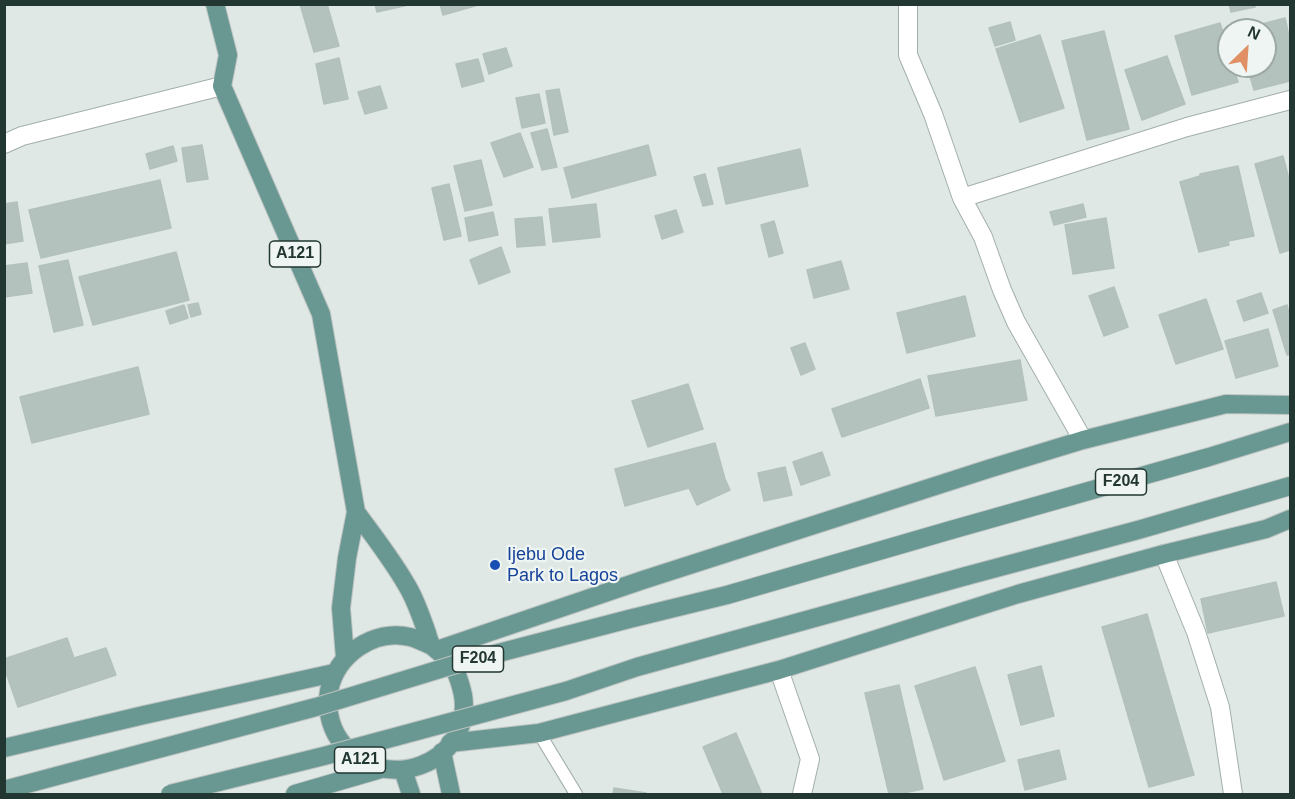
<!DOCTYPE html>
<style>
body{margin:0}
#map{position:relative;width:1295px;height:799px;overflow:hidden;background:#dfe8e5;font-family:Arial,sans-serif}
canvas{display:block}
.frame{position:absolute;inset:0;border:6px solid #223632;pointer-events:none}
.north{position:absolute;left:1217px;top:18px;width:60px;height:60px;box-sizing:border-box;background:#eef5f2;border:2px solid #9ca9a5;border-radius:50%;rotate:25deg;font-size:16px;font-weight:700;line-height:24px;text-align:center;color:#223632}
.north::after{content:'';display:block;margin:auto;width:21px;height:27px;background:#e09064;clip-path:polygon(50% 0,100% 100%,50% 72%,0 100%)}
</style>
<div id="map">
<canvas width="1295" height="799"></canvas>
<div class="frame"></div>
<div class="north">N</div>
</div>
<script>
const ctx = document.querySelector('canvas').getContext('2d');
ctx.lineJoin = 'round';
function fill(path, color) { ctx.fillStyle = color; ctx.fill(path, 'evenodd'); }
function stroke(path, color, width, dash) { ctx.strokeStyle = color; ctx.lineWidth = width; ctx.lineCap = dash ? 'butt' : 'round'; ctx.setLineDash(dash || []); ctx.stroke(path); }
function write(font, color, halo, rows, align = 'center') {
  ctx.font = font + ' Arial,sans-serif'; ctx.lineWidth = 4.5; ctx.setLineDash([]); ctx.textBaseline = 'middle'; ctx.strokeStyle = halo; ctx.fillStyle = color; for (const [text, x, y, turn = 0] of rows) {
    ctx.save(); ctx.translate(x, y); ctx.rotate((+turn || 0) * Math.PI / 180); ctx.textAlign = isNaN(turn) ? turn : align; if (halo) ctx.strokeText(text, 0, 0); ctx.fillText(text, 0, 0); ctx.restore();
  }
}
const building = new Path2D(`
 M300,4H327L339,46L314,52Z
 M375,4H413L377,12Z
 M440,4H482L443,15Z
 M1229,4H1255V7L1231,12Z
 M1285,18L1290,41V81L1254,90L1247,66H1265V30H1239Z
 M1010,22L1015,40L995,46L989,28Z
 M1220,23L1229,52V66H1233L1238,82L1192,95L1175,36Z
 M1104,31L1129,129L1087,140L1062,41Z
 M1040,35L1064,108L1020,122L996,49Z
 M506,48L512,66L489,74L483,54Z
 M1167,56L1185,104L1142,120L1125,70Z
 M339,58L348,99L324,104L316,64Z
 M478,59L484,81L462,87L456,64Z
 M380,86L387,108L365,114L358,92Z
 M559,89L568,132L554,135L546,91Z
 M539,94L545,123L522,128L516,98Z
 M547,129L557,167L542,170L531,133Z
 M520,133L533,167L504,177L491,143Z
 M202,145L208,179L187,182L182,148Z
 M648,145L656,175L572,198L564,168Z
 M173,146L177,161L150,169L146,154Z
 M800,149L808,186L726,204L718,168Z
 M1283,156L1290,183V250L1280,253L1255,164Z
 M481,160L492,205L465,211L454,166Z
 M1238,166L1254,236L1228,241L1229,245L1199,252L1180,182L1200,176V174Z
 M705,174L713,204L703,206L694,177Z
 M160,180L171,228L41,258L29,210Z
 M449,184L461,236L444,240L432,188Z
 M17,202L23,241L4,244V204Z
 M596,204L600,237L553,242L549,209Z
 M1083,204L1086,217L1054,225L1050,212Z
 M676,210L683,232L662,239L655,216Z
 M493,212L498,235L469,241L465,218Z
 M542,217L545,245L517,247L515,219Z
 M1106,218L1114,268L1073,274L1065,225Z
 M774,221L783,253L769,257L761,225Z
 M501,247L510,272L479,284L470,260Z
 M176,252L189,300L93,325L79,277Z
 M68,260L83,325L54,332L39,266Z
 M841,261L849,289L814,298L807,270Z
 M27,263L32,293L4,297V266Z
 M1114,287L1128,327L1104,336L1089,296Z
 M1261,293L1268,313L1244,321L1237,301Z
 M965,296L975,336L907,353L897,313Z
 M1206,299L1223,349L1176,364L1159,315Z
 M198,303L201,314L191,317L188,305Z
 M184,305L188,318L170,324L166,311Z
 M1287,305L1290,317V354L1287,355L1273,310Z
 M1268,329L1278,366L1236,378L1225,341Z
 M805,343L815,369L801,375L791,348Z
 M1020,360L1027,400L936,416L928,376Z
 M138,367L149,414L32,443L20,397Z
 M920,379L929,408L842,437L832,409Z
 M688,384L703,429L648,447L632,401Z
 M715,443L725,479L730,490L697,505L689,488L625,506L615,469Z
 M822,452L830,475L801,485L793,462Z
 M785,467L792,495L764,501L758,473Z
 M1276,582L1284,616L1208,633L1201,599Z
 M1147,614L1194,775L1149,787L1102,627Z
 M67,638L74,658L106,648L116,675L18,707L4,667V659Z
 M1041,666L1054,716L1021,725L1008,675Z
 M975,667L1005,761L944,780L915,686Z
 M899,685L923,789L898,794H889L865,693Z
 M736,733L762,794H723L703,747Z
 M1059,750L1066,779L1025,790L1018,760Z
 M614,788L646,793L645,794H613Z`);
fill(building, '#b4c2be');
stroke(building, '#b2c1bc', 1.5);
const service = new Path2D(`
 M539,733L576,794`);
const minor = new Path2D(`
 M908,4V55L933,114L962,198L983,237L1002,290L1016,322L1083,440
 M4,144L22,136L222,86
 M962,198L1187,127L1290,100
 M1164,554L1196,632L1220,707L1233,794
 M779,670L810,759L802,794`);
const primary = new Path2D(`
 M215,4L228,55L222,86L321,314L356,512L347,558L341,608L345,658
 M356,512C375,538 395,563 410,591C417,604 422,619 427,633C428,637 430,643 432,646C434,648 437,650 439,652C445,657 449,663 454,669C459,677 461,686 463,695C474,764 380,799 339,739C330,726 326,707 329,691C336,655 374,628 410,637C418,639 425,643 432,646
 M951,530L1209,457L1290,432
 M966,576L1138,530L1290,486
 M437,650L643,580L988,469L1083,440L1226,404L1290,405
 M450,743L539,733L779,670L1018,594L1164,554L1266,529L1290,519
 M4,748L144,715L334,673
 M442,752L451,794
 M403,770L411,794
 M295,794L381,769`);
stroke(service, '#a3afac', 14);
stroke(minor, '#a3afac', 20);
stroke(primary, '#bdc3c2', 20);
stroke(service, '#fff', 12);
stroke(minor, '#fff', 18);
stroke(primary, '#689891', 18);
const primaryBridge = new Path2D(`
 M4,790L316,707L460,663L629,619L727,595L951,530
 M170,794L324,756L566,691L637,667L966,576`);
stroke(primaryBridge, '#bdc3c2', 20, []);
stroke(primaryBridge, '#689891', 18);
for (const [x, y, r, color] of [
 [495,565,6,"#1a4fb4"]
]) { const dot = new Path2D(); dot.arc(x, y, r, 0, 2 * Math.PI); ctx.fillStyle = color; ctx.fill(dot); stroke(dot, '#eef5f2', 2); }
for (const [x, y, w] of [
 [295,254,51],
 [1121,482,51],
 [478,659,51],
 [360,760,51]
]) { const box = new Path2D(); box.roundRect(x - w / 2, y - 13, w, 26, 4.5); ctx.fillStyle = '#eef5f2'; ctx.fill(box); stroke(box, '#223632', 1.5); }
write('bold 16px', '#223632', null, [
 ["A121",295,254],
 ["F204",1121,482],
 ["F204",478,659],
 ["A121",360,760]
]);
write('18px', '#164399', '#eef5f2', [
 ["Ijebu Ode",507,555],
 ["Park to Lagos",507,576]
], 'left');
</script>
